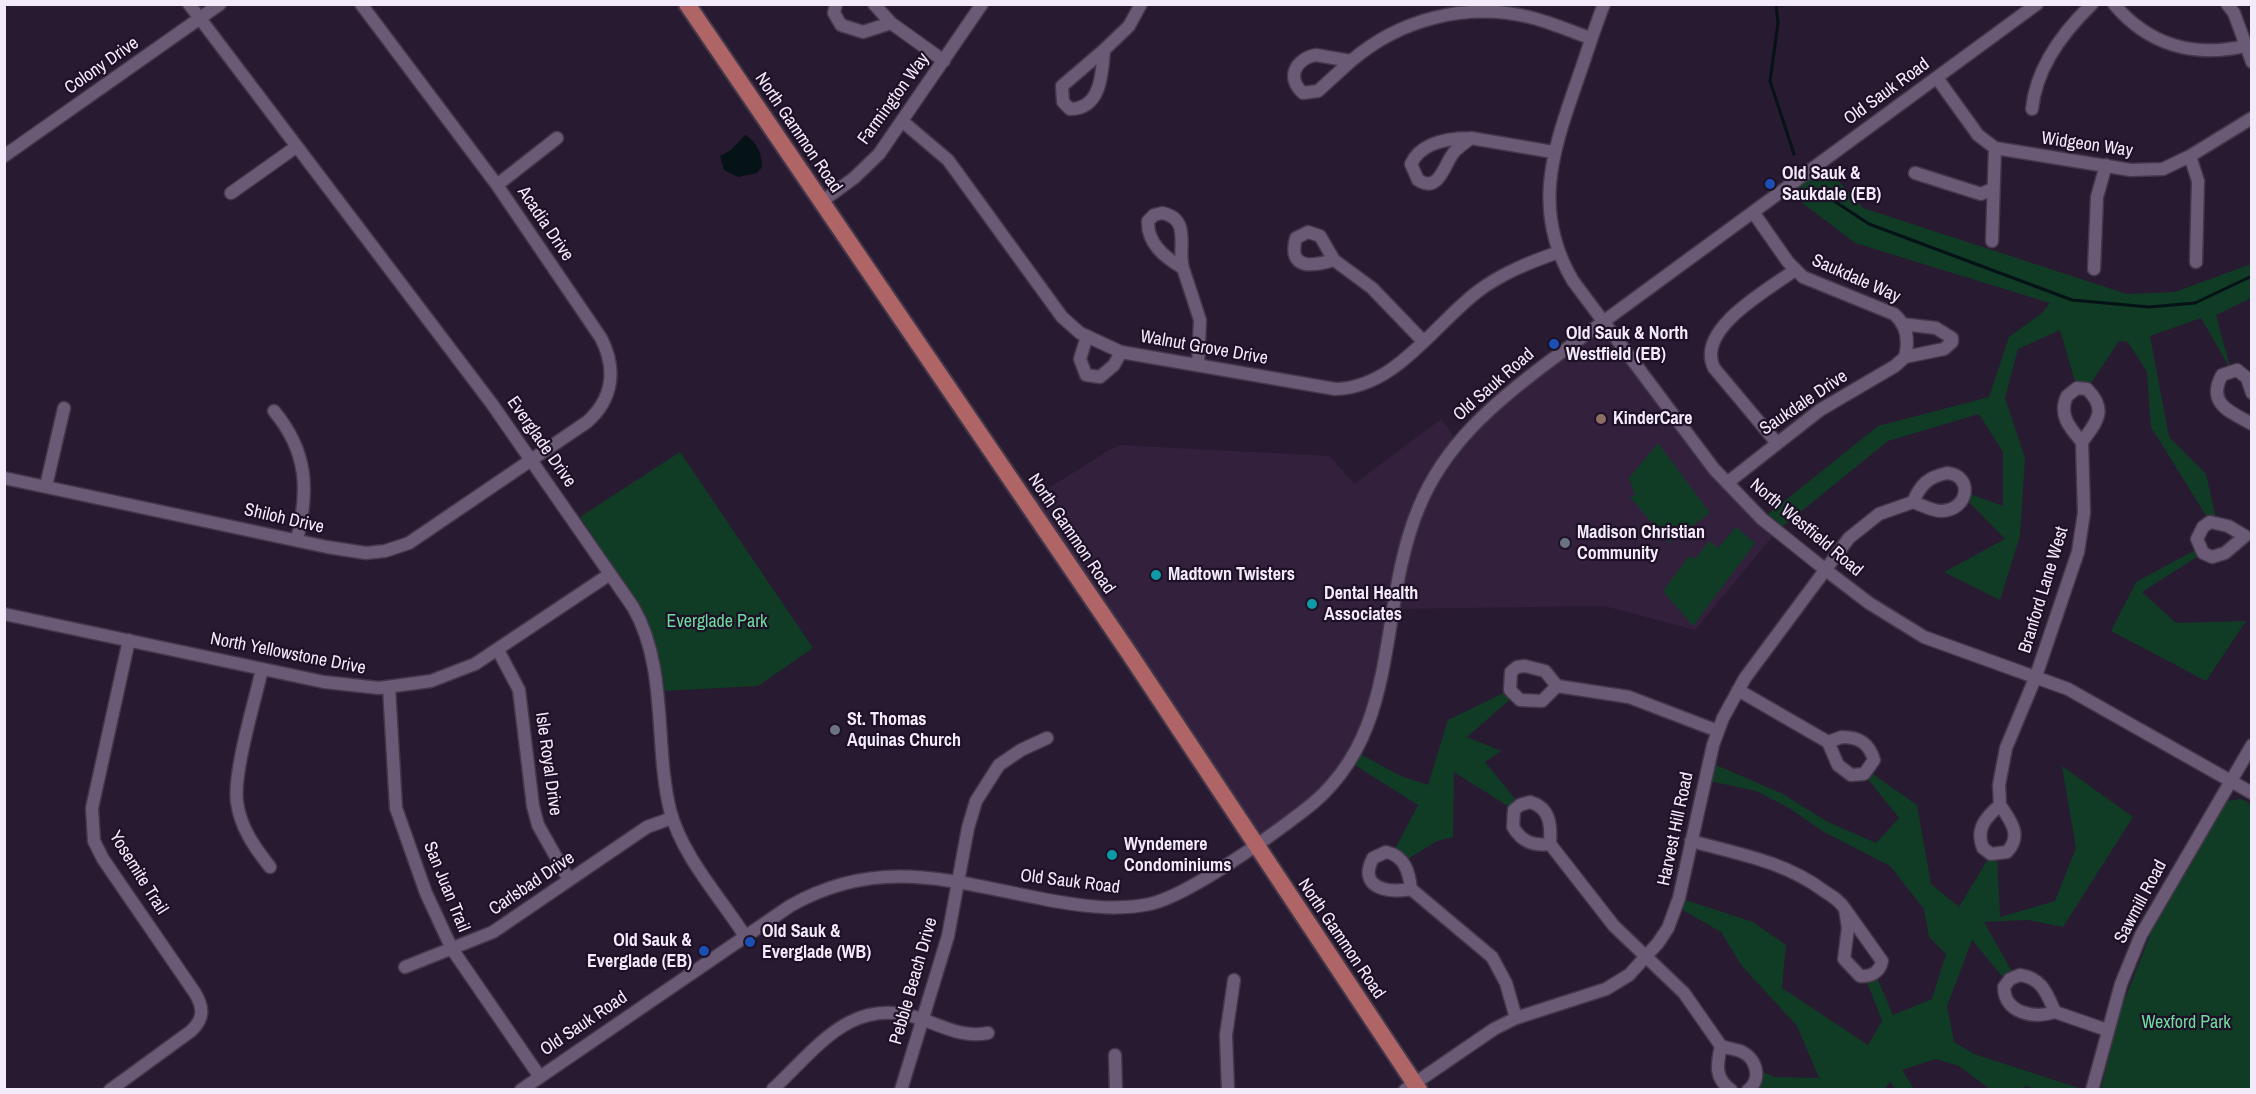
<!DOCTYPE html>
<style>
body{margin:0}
#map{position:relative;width:2256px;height:1094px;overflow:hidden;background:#281a31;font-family:"Archivo Narrow",sans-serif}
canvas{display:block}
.frame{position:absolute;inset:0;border:6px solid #f3eafa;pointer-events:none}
</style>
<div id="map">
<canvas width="2256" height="1094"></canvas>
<div class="frame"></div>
</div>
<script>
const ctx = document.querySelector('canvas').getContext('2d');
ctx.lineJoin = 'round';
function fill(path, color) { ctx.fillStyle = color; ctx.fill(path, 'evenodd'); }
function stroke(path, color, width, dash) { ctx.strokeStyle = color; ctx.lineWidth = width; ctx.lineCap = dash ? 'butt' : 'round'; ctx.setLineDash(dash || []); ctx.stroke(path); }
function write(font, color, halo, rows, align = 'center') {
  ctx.font = font + ' "Archivo Narrow",sans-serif'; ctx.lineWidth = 4.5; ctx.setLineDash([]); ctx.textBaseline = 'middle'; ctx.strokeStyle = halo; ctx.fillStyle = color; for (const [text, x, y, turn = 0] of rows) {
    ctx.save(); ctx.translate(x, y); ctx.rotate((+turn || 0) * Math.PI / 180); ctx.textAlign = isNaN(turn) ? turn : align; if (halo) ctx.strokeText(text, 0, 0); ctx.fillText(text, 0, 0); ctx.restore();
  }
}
fill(new Path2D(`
 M1603,321L1703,456L1777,531L1695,630L1604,606L1394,609L1377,699L1340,776L1255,844L1026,502L1118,445L1330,456L1354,484L1441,419L1458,441Z`), '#32203d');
fill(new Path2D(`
 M1821,162L1863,208L2127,294L2175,292L2251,264V298L2216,315L2231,370L2201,318L2150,336L2169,437L2206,474L2217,523L2210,522L2151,427L2147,372L2128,342L2119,341L2087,389L2077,388L2060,330L2018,349L2005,398L2025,458L2020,536L2000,600L1944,572L2005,539L1965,498V492L2003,506V452L1979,414L1888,441L1777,531L1762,519L1878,426L1989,397L2009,337L2042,313L2050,303L1855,243L1784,189Z
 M1658,443L1710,513L1669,543L1630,497L1635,495L1629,478Z
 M680,452L813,648L758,686L662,691L655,642L645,614L580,517Z
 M1736,527L1755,543L1693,626L1663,591L1689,556L1695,559L1709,541L1718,548Z
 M2199,548L2203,553L2142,592L2176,623L2246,621L2206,681L2111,631L2136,582Z
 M1510,690L1514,696L1467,737L1501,751L1485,762L1520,805L1514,810L1454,772L1453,837L1437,841L1403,862L1393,853L1418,805L1350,762L1356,752L1401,776L1428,785L1448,720Z
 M1709,762L1781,793L1828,822L1876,843L1899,818L1864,774L1867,770L1917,805L1931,884L1959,907L1991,854L1997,855L2000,917L2055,901L2076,848L2062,766L2133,817L2063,927L2028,920L1984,922L2015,977L2007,982L1972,940L1947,1006L1954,1042L1974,1054L2082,1089H2036L2025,1086L2024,1089H1990L1959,1066L1936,1059L1902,1070L1914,1089H1895L1890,1081L1884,1090H1766L1754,1085L1757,1070L1775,1077L1819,1078L1797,1026L1742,966L1721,932L1676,906L1679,898L1753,922L1786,945L1782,988L1868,1045L1882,1021L1865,977L1875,973L1893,1015L1932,999L1946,954L1929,937L1924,909L1890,866L1824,832L1789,808L1756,791L1705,780Z
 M2241,799L2252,805L2251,1089H2101L2119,1014L2153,928L2227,801Z`), '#103c25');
fill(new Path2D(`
 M745,135C757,142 762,154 762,167L757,173L738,177L724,170L720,156L731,150Z`), '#051216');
stroke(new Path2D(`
 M1776,4L1778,23L1770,81L1794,154
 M1822,193L1869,224L2072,300L2149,307L2195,303L2252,276`), '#051216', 3);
const minor = new Path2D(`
 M189,4L492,404L633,607C668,667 654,744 670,810C682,856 720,897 745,936
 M836,4L834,13L841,25L863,32L891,23L874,4
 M1604,4C1593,32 1585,59 1575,87C1551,156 1533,213 1573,281L1714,469L1762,519L1827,571L1869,603L1924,637L2068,689L2252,793
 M2114,4C2148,45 2194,58 2245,46
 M2227,4L2234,13L2252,62
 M891,23L944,61
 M1104,50C1102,74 1101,109 1070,109L1063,102L1062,86Z
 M1104,50L1129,26L1141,4
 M1316,55L1351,61L1318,91L1303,93C1286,78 1295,59 1316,55Z
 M1351,61C1400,19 1466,2 1529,17C1550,22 1570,31 1590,38
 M1937,78L1978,135L1995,148L2131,170L2163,169L2190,156L2252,118
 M2032,109C2036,69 2063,32 2092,4
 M902,121L948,160L1062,317L1080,333L1121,352L1335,389C1395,388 1433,326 1477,292C1502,273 1530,262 1559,252
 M1471,138C1466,142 1460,146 1455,151C1444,163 1440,194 1418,180L1411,164C1421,142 1450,138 1471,138Z
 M1471,138L1553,152
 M4,156L220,4
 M2190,156L2198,181L2196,262
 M1915,173L1981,194L1992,189
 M497,185L557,138
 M231,193L296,147
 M821,202L854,178L879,154L982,4
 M1753,212L1788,262L1803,277L1894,314C1907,325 1909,341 1905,357
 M1162,213C1192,219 1177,248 1183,268C1164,257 1147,243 1148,221L1154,215Z
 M1308,232L1320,236L1334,260C1314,266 1287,271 1296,238Z
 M1992,241L1995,148
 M1334,260L1372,288L1422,340
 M1183,268L1200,320L1198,365
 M2094,269L2097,197L2106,165
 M1902,324L1936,328L1952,338V342L1944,349L1905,357
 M1087,336L1080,359L1086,375L1100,377L1114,365L1121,352
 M2077,388L2087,389C2108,410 2097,421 2082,442C2070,428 2058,415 2067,396Z
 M2252,393L2247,378L2237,370L2222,375C2206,404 2231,412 2252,424
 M274,411C308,452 309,490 297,540
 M1776,442L1714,368C1695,329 1768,290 1795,270
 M1947,473C1973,475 1970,510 1941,511C1932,511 1922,505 1913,502C1921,484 1928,477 1947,473Z
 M4,478L327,547L366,553L385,551L409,543L587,422C613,399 617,369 601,338L497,185L361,4
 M1727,483L1820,410L1895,366L1905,357
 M46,486L64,408
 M2210,522L2228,526L2245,536L2225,553L2212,557L2203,553L2197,539L2203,527Z
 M4,614L324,682L379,688L431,681L475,664L610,574
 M498,650L519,690L533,806L538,825L569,880
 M1525,666L1545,671L1557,686L1542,701L1520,700L1510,690L1511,672L1517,667Z
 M262,669C255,701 233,772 237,802C240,827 255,848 270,867
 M1557,686L1629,697L1718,731
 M389,687L396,808L426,893L452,949L540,1077
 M1738,690L1828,742
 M1842,737C1859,737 1869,743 1874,760L1864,774L1851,775L1838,765L1828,742Z
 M1530,802C1551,808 1551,826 1550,844C1533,846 1522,842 1513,827L1514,810L1520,805Z
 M2000,805L1999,785L2006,748L2036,676L2078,552L2084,513L2082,442
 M2000,805C2010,820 2023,835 2007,852L1991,854L1983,848C1975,829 1986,817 2000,805Z
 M1691,841C1738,854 1784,861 1824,891C1832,896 1840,901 1845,909
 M1550,844L1614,926L1684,993L1721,1046
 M1386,852C1405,856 1409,872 1411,889C1389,893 1357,889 1373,858Z
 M1411,889L1492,957L1506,983L1516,1018
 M1845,909L1882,961C1880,972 1871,977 1860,976L1844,959L1848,928Z
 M405,967L493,932L647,827L672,818
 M2020,975C2042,978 2047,994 2055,1012C2034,1019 2004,1013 2004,987L2010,979Z
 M2055,1012L2107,1030
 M1115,1055L1116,1090
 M773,1089C818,1047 853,994 921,1019C945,1027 963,1038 988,1033
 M110,1090L191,1031C204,1019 204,1008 195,993L103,859L94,841L92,808L129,640
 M521,1090L790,906C880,855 953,882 1048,900C1082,906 1115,911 1150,904C1189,895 1268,838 1302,812C1405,736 1375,612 1419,507C1445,444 1494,403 1547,363L2037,4
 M901,1090L948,936L968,828L976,801L999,765L1021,750L1047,738
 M1228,1090L1226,1035L1234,980
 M1405,1090L1494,1029L1516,1018L1606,989L1629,975L1658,943L1668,928L1679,898L1713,745L1723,718L1745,678L1849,538L1879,514L1913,502
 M1731,1090C1714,1078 1717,1064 1721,1046C1727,1048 1734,1049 1740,1051C1756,1057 1763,1079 1748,1090
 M2092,1090L2121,984L2141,935L2252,745`);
const major = new Path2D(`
 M687,4L1129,653L1419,1090`);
stroke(minor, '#43374a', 15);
stroke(major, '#43374a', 20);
stroke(minor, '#6a5a75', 12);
stroke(major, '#af6465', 16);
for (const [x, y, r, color] of [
 [1770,184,6,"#1a4fb4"],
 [1554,344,6,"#1a4fb4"],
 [1601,419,6,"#8d6e63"],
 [1565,543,6,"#6b7280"],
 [1156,575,6,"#0f9aa8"],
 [1312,604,6,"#0f9aa8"],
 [835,730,6,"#6b7280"],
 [1112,855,6,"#0f9aa8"],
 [750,942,6,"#1a4fb4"],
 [704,951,6,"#1a4fb4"]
]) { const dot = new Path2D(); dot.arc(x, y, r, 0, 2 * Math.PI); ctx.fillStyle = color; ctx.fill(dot); stroke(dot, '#1e1127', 2); }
write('18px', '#f3eafa', '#1e1127', [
 ["Colony Drive",102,66,-35],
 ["Old Sauk Road",1887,92,-36],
 ["Farmington Way",894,99,-54],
 ["North Gammon Road",798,133,56],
 ["Widgeon Way",2087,145,8],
 ["Acadia Drive",545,224,56],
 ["Saukdale Way",1856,279,24],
 ["Walnut Grove Drive",1204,348,10],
 ["Old Sauk Road",1494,385,-41],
 ["Saukdale Drive",1804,403,-34],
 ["Everglade Drive",541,442,55],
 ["Shiloh Drive",284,519,13],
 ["North Westfield Road",1806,528,40],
 ["North Gammon Road",1071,534,56],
 ["Branford Lane West",2044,590,-73],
 ["North Yellowstone Drive",288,654,11],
 ["Isle Royal Drive",548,764,82],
 ["Harvest Hill Road",1676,829,-78],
 ["Yosemite Trail",138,873,58],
 ["Old Sauk Road",1070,882,7],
 ["Carlsbad Drive",532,884,-34],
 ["San Juan Trail",446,887,68],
 ["Sawmill Road",2141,902,-62],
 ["North Gammon Road",1341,939,56],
 ["Pebble Beach Drive",914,981,-74],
 ["Old Sauk Road",584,1024,-34]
]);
write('bold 18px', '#f3eafa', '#1e1127', [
 ["Old Sauk &",1782,174],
 ["Saukdale (EB)",1782,195],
 ["Old Sauk & North",1566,334],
 ["Westfield (EB)",1566,355],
 ["KinderCare",1613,419],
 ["Madison Christian",1577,533],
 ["Community",1577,554],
 ["Madtown Twisters",1168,575],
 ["Dental Health",1324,594],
 ["Associates",1324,615],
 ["St. Thomas",847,720],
 ["Aquinas Church",847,741],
 ["Wyndemere",1124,845],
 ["Condominiums",1124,866],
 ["Old Sauk &",762,932],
 ["Everglade (WB)",762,953],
 ["Old Sauk &",692,941,"right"],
 ["Everglade (EB)",692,962,"right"]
], 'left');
write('18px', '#6edc9d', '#1e1127', [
 ["Everglade Park",717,622],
 ["Wexford Park",2186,1023]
]);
</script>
